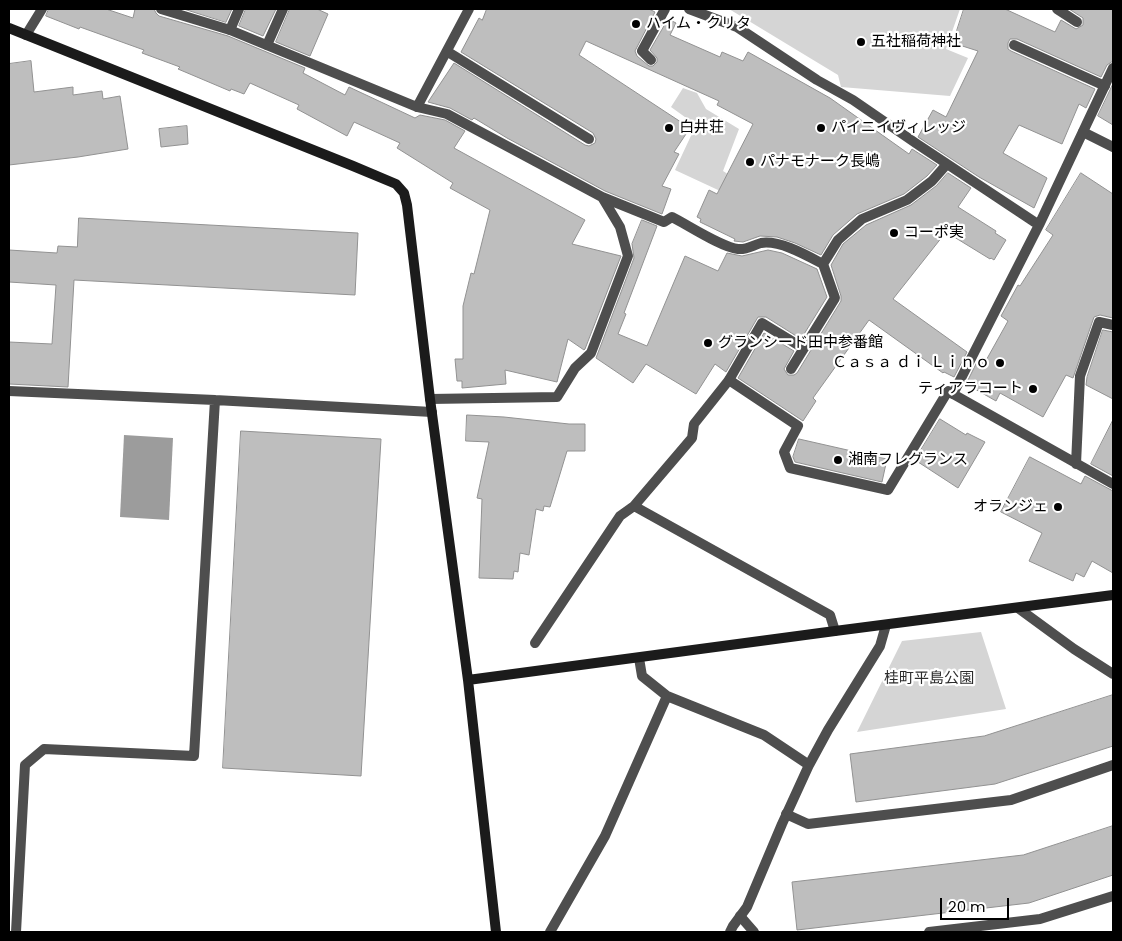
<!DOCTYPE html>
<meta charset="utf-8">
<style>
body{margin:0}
#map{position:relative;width:1122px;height:941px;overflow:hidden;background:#fff;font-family:Poppins,sans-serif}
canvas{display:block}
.frame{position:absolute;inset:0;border:10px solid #000;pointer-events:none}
.scale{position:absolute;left:940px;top:898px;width:69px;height:22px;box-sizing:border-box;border:2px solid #000;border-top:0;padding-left:6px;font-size:15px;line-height:18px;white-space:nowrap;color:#000;-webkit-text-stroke:4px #fff;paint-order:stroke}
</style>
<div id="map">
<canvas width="1122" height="941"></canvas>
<div class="frame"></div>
<div class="scale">20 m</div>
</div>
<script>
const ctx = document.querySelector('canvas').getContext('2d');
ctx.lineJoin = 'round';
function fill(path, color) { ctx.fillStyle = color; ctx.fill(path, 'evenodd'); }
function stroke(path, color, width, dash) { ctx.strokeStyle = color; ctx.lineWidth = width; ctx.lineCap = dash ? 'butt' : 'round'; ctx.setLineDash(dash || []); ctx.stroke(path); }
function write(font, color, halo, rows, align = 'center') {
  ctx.font = font + ' Poppins,"Noto Sans JP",sans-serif'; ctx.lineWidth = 4.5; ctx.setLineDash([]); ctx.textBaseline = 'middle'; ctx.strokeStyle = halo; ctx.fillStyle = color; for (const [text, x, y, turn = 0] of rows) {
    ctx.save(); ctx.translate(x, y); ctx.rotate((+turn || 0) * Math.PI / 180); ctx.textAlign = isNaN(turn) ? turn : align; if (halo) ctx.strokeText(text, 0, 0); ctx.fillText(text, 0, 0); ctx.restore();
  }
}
fill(new Path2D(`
 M729,9H960L946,49L968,58L950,96L841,87L838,75Z
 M683,88L697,93L706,109L739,129L723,171L765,197L759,209L675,170L696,125L671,107Z
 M981,632L1006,709L857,732L902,641Z`), '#d5d5d5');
fill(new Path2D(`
 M124,435L173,438L169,520L120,517Z`), '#9c9c9c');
const building = new Path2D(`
 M49,9H106L133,18L135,9H154L156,13L159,16L228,36L305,68L303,73L345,95L349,87L415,118L420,115L445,120L465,131L454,148L585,220L572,244L621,256L585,349L584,350L568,339L557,382L505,370L506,384L462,388V381H457L455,359H463V306L471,273L474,274L490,210L450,188L453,183L397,148L400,143L354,122L347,136L297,109L299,105L250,83L244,94L231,89L230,91L178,69L180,67L142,53L144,50L80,27L79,29L46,16Z
 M184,9H232L226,22Z
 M246,9H276L263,36L239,26Z
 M290,9H317L328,14L310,56L276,42Z
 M487,9H649L655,12L635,51L637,56L649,66H653L657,62V58L650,50L668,19L676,23L670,35L720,57L722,52L743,61L748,52L830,98L909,154L912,149L937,165L927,176L904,194L857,214L833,235L821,255L795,243L777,237L760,236L743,242L734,241L735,239L700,222L701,219L697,217L709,190L717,194L753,124L717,105L719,101L586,41L579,55L690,128L674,152L679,154L662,186L671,189L662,214L605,191L507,138L474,118L472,120L450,108L428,102L454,63L585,145L589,146L595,143L596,139L593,133L461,52L479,18L482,20Z
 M964,9H1005L1055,32L1061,20L1076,29L1083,25V18L1069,9H1113V61L1107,65L1101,77L1017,39H1010L1008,43V49L1011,51L1095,89L1086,108L1079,104L1062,144L1019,125L1003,153L1047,178L1034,208L979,177L918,137L933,110L946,117L978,51L953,43Z
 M31,61L34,92L73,87V95L102,91L103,99L120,96L128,149L78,157L9,165V64Z
 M1113,84V125L1098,116Z
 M187,126L188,144L161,147L159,129Z
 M948,173L971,188L958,207L996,231L995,233L1006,240L994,260L991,258L990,259L946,232L893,299L967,352L954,377L944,372L943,373L869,320L813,398L816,401L803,421L738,378L764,333L794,351L784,369L788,375H794L797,373L841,301V296L831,265L843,244L866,225L911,205L936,186Z
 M1081,173L1113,194V318L1100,315L1094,317L1073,378L1066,375L1043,417L1000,393L996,401L966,384L978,360L984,364L1008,321L1001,316L1018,285L1020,286L1053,235L1046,230Z
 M79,218L358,233L355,295L74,280L68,387L9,384V342L52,344L56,285L9,282V250L57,253L58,246L77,247Z
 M642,220L657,226L624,313L626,314L618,334L647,346L685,256L718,271L727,253L742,256L768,250L782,253L817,269L827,297L801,339L766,317H758L726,372L715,364L696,394L646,364L633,383L596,358L634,258L632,244Z
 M1103,330L1113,332V399L1086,385L1087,377Z
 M467,415L504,417L569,424H585V451H567L550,507L544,506L543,511L536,509L529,555L520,553L518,572L514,571L513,579L479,578L482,499L477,498L489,442L466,441Z
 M940,419L966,435L967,433L985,442L958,488L915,460Z
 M1113,420V476L1091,464Z
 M241,431L381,439L361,776L223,768Z
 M799,439L887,459L882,482L795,462L793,457Z
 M1030,457L1081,484L1085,476L1113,491V573L1092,561L1084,577L1076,573L1073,581L1029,561L1042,533L1001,512Z
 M1113,695V746L995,784L856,802L850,754L984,736Z
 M1113,826V875L1029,903L797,930L792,882L1023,855Z`);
fill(building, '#bebebe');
stroke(building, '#929292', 1);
stroke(new Path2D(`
 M1057,9L1077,22
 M230,30L239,9
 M267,45L283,9
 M1014,45L1105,86
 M651,60L642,51L665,9
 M1083,132L1113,147
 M729,380L798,426L784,452L790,468L888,490L948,391L953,394
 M9,391L215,400L432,412
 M1018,608L1074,649L1113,674
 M786,814L808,824L1011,800L1113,765
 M740,916L754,932
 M16,932L25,765L44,749L194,756L215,400
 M929,932L1040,919L1113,896`), '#4e4e4e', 10);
stroke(new Path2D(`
 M161,9L230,30L417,107L447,114L602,197L620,227L628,256L591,353L575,368L557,397L430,399
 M689,9L737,27L817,80L853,100L917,144L1039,225
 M26,35L42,9
 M448,52L589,139
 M1113,68L1039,225L953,394L1113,484
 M417,107L469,9
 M602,197L664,222L672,217C688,225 721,247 738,249C747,250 753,245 761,243C780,240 806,255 823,264L835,298L791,369
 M823,264L838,240L862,219L907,200L932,181L947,164
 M1076,464L1080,376L1099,322L1113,325
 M634,506L830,615L835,631
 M535,643L620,516L634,506L692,438L694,424L729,380L762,323L803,348
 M639,658L642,676L667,696L764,735L809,765
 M550,932L605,836L667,696
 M730,932L733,926L747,907L782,824L809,765L828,730L880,646L886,625`), '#4e4e4e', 10);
stroke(new Path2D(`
 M9,28L353,166L396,184L404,193L407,205L430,399L468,680L496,932
 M468,680L835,631L1113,595`), '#1b1b1b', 10);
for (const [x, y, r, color] of [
 [636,24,5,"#000"],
 [861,42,5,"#000"],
 [669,128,5,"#000"],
 [821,128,5,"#000"],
 [750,162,5,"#000"],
 [894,233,5,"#000"],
 [708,343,5,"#000"],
 [1000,363,5,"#000"],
 [1033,389,5,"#000"],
 [838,460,5,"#000"],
 [1058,507,5,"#000"]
]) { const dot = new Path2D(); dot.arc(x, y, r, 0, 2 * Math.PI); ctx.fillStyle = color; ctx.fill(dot); stroke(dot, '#fff', 2); }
write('15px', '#000', '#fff', [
 ["ハイム・クリタ",646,24],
 ["五社稲荷神社",871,42],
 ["白井荘",679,128],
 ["パイニイヴィレッジ",831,128],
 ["パナモナーク長嶋",760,162],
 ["コーポ実",904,233],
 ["グランシード田中参番館",718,343],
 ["Ｃａｓａ ｄｉ Ｌｉｎｏ",990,363,"right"],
 ["ティアラコート",1023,389,"right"],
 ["湘南フレグランス",848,460],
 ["オランジェ",1048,507,"right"]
], 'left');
write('15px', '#2c2c2c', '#fff', [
 ["桂町平島公園",929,679]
]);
</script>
